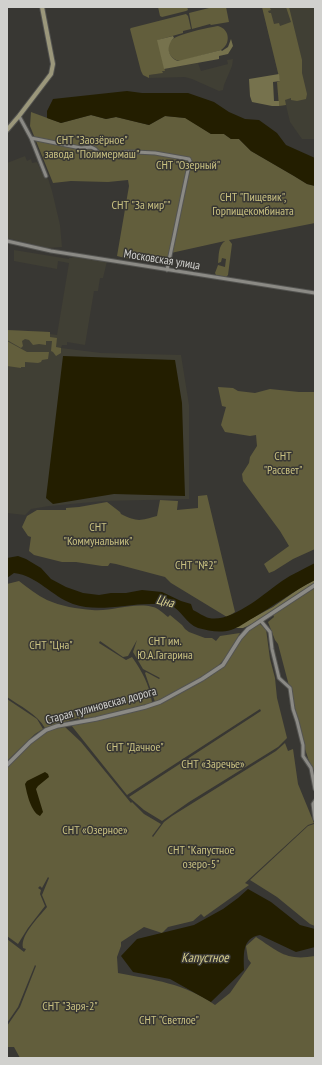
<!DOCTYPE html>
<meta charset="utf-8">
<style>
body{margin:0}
#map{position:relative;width:322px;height:1065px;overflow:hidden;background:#383733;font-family:"PT Sans Narrow",sans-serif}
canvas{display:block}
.frame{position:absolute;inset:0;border:8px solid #d1d1ce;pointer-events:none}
</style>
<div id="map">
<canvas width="322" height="1065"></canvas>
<div class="frame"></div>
</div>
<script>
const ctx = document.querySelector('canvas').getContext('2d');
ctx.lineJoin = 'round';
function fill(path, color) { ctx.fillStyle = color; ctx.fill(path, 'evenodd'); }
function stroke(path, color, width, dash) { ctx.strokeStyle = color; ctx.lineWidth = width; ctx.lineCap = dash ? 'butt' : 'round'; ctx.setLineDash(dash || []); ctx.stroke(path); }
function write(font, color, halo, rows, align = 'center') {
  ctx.font = font + ' "PT Sans Narrow",sans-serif'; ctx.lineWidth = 3; ctx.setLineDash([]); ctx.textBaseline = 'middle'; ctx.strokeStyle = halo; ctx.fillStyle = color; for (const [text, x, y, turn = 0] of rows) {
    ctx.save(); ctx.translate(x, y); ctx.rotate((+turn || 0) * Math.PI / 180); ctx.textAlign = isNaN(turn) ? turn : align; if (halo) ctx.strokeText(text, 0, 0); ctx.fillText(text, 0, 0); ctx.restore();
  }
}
fill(new Path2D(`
 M262,7H315V139H302L290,122L286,105L279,106L277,82L280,81Z
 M233,59L232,66L224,85L223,90L219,91L192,79L185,77L149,78V75L162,73V71H165L164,69L198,63L201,71L228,64L227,60Z
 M25,156L27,161L31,159L32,163L37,162L42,173L46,172L52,191L60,225L62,247L48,248L7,238V163Z
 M14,250L69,259V258H72V257L107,261L103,278H100L98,291H94L85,345L67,342V345H62L61,348L101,353L181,355L189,405V499L103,501L49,506L31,509L25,515L7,513V330L50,332V334L57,335L69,263L58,261L57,269L14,261Z`), '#403f34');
fill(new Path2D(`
 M158,7H187L188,10L186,11L162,17L160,16Z
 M213,7H226L229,22L211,25L210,24L192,29L189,13Z
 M262,7H274L270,8L271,10L268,11L269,13H271L274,24L279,23L280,26L291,22L286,7H289L302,60V73L307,94L306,99L297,101L291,100V98L285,100L286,105L279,106L277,82L280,81Z
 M186,14L188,16L191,29L183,31V33L158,40L165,71H162L163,73L149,75V78L143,75L141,71L130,29L131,28Z
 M218,26C230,29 231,44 221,50L181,61C170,61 163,46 173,39C179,34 210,27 218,26Z
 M31,112L61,123L91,115L106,119L116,117L149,125L165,116L186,118L211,134H224L231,139H239L251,151L294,176L307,184L315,186V223L229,240L232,244L228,275L226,277L216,275L215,273L218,265L225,267L226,259L222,258L221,262L218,263C219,255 218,246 225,241L171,253L167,258C149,260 135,261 117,256L129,186L128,180L108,182L71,181L53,183L30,126Z
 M7,330L50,332V337L57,338L56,347L61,348V353L56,356L53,352L51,351L52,341H46V345L39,344L33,345L29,340L25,339L22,341L23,346L21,348L7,340Z
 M7,341L27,352H49L48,359L42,360L41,362L38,363L25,362V367H21V368L7,366Z
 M218,387L233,388L238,391L255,393L270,389L299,392H315V409L314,410L315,414V549L293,559L274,571L269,573L264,564L289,546L280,531L243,481L242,474L249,463L250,457L257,446L256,435L250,436L225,432L221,425L226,407L222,406Z
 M207,495L235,612L227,617L171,583L165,577L116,564L110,563L108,566H102L76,562H62L34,555L29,551L31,537L28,536L22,527L27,516L37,510H66V508L79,507L107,502L120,512L121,514C137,522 140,521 157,516L160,500L178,501L177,510L198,508V496Z
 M19,581C28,588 37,595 47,600C60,606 78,609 92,610C112,612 133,602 153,607C158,608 164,614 168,617L170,615L182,625L185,629L189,632L205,638H212L216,641L220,636L240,633L227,656L218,666L197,681L155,702L145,673L146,672L159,679L160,678L143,669L133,652L137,640L128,656L123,657L100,641L99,643L126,660L132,657C142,671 149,684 152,702L151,703L85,720L84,718L79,719L78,718L45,728C37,714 20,706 7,697V584Z
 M315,588V784L312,768L309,761L303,743H304L278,644L275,640L268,622L274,617L273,614Z
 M260,624L266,629L270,659L275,678L277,698L287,738L278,747L189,802L162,821L144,810L129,797L261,711L260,709L127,795L71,725L138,711L159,704L209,677L222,668L245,633L255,625Z
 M7,699L37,719L43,729L35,734L7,761Z
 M61,726H64L81,742L131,803L132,802L144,814L161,824L152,836L153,837L164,822L172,816L276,751L285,743L288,751L293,749L298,784L314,823L308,825L245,883L249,885L204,917L201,914L193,921L168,927L162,933L144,927L121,942V946L117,957L118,973C154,980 184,983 215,1005L230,993L251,963L248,959L246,946L256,937C279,952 286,961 315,956V1058H20L14,1047H7V1026L20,1007L36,966L35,965L18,1007L7,1023V939L24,952L26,949L23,948C20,935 39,917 47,907L42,895L49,878L48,877L42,888L40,886L38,888L41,890L40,894L45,906L28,928L18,944L7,936V767L41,734Z
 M314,824L315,830V926L310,924L277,897L250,880L308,826Z`), '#625e3c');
fill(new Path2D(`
 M173,36L174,38C166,45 167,57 178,61L221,50L222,51L228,47L231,39L233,46L228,54L219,56V59L164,69L157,40Z
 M279,74L280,81L273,82L274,101H279V106H272L252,102L250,96L249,79Z
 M315,580V585L252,624L243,628H234L273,607L300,588Z`), '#76724d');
fill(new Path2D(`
 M127,91L142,93H188L214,102L229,112L245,119L259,120L277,133L286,145L315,158V186L307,184L294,176L251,151L239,139H231L224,134H211L185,118L165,116L149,125L116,117L106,119L91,115L61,123L47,118V111L53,99Z
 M63,356L175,360L182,403L185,496L114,494L53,504L46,498Z
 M18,556L26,559L41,568L51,579L66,587L83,593L99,595L111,593H126L142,590L162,592L181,601L191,604L193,610C198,612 204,617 209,618C232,623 265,593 282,581C292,574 304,569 315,563V580C293,591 274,606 253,618C246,622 238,628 231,630C220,633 209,631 198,628C186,624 181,609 170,605C166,604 159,604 155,604C128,603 99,613 73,604C51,596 38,576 14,573L7,578V558Z
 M45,772L48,774L49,777L38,786L36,789L43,812L40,816C31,812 27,794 25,784L27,781Z
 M248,889L271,902L300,925L315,929V947L296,952L260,935C241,938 244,956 244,970L211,1002L170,979L133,972L121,956L137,939L194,925L223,909L238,898Z`), '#231e00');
const minor = new Path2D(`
 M19,116L31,138L46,176
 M31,138L81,148L91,147L95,149L101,156L104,157L126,152H135L155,153L189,159L190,161C182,197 175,233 167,270
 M7,241L51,251L315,293
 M261,621L270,632L272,649L279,678L290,688L293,709L297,721L303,745V756L311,768L315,789
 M315,801L313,804L315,819`);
const tertiary = new Path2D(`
 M7,765L30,742L46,730L57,726L96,719L145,707L160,702L202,679L223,665L240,638L248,629L315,585`);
const secondary = new Path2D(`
 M7,130L19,116L51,74L53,64L42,7`);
stroke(minor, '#545451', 5);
stroke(tertiary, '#545451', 5.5);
stroke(secondary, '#545451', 6);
stroke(minor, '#8b8a85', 3);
stroke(tertiary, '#8b8a85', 3.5);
stroke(secondary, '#9b977b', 4);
write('12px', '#c9c181', '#383733', [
 ["СНТ \"Заозёрное\"",92,141],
 ["завода \"Полимермаш\"",92,155],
 ["СНТ \"Озерный\"",188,166],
 ["СНТ \"Пищевик\",",253,198],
 ["Горпищекомбината",253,212],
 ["СНТ \"За мир\"\"",141,206],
 ["СНТ",283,457],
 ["\"Рассвет\"",283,471],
 ["СНТ",98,528],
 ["\"Коммунальник\"",98,542],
 ["СНТ \"№2\"",196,566],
 ["СНТ им.",165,642],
 ["Ю.А.Гагарина",165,656],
 ["СНТ \"Цна\"",51,646],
 ["СНТ \"Дачное\"",135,748],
 ["СНТ «Заречье»",213,765],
 ["СНТ «Озерное»",95,831],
 ["СНТ \"Капустное",201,851],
 ["озеро-5\"",201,865],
 ["СНТ \"Заря-2\"",70,1007],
 ["СНТ \"Светлое\"",169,1021]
]);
write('12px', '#d1d1ce', '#383733', [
 ["Московская улица",162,260,9],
 ["Старая тулиновская дорога",101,706,-15]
]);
write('italic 13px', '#d5cd8d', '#383733', [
 ["Цна",165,602,13],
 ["Капустное",205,958]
]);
</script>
